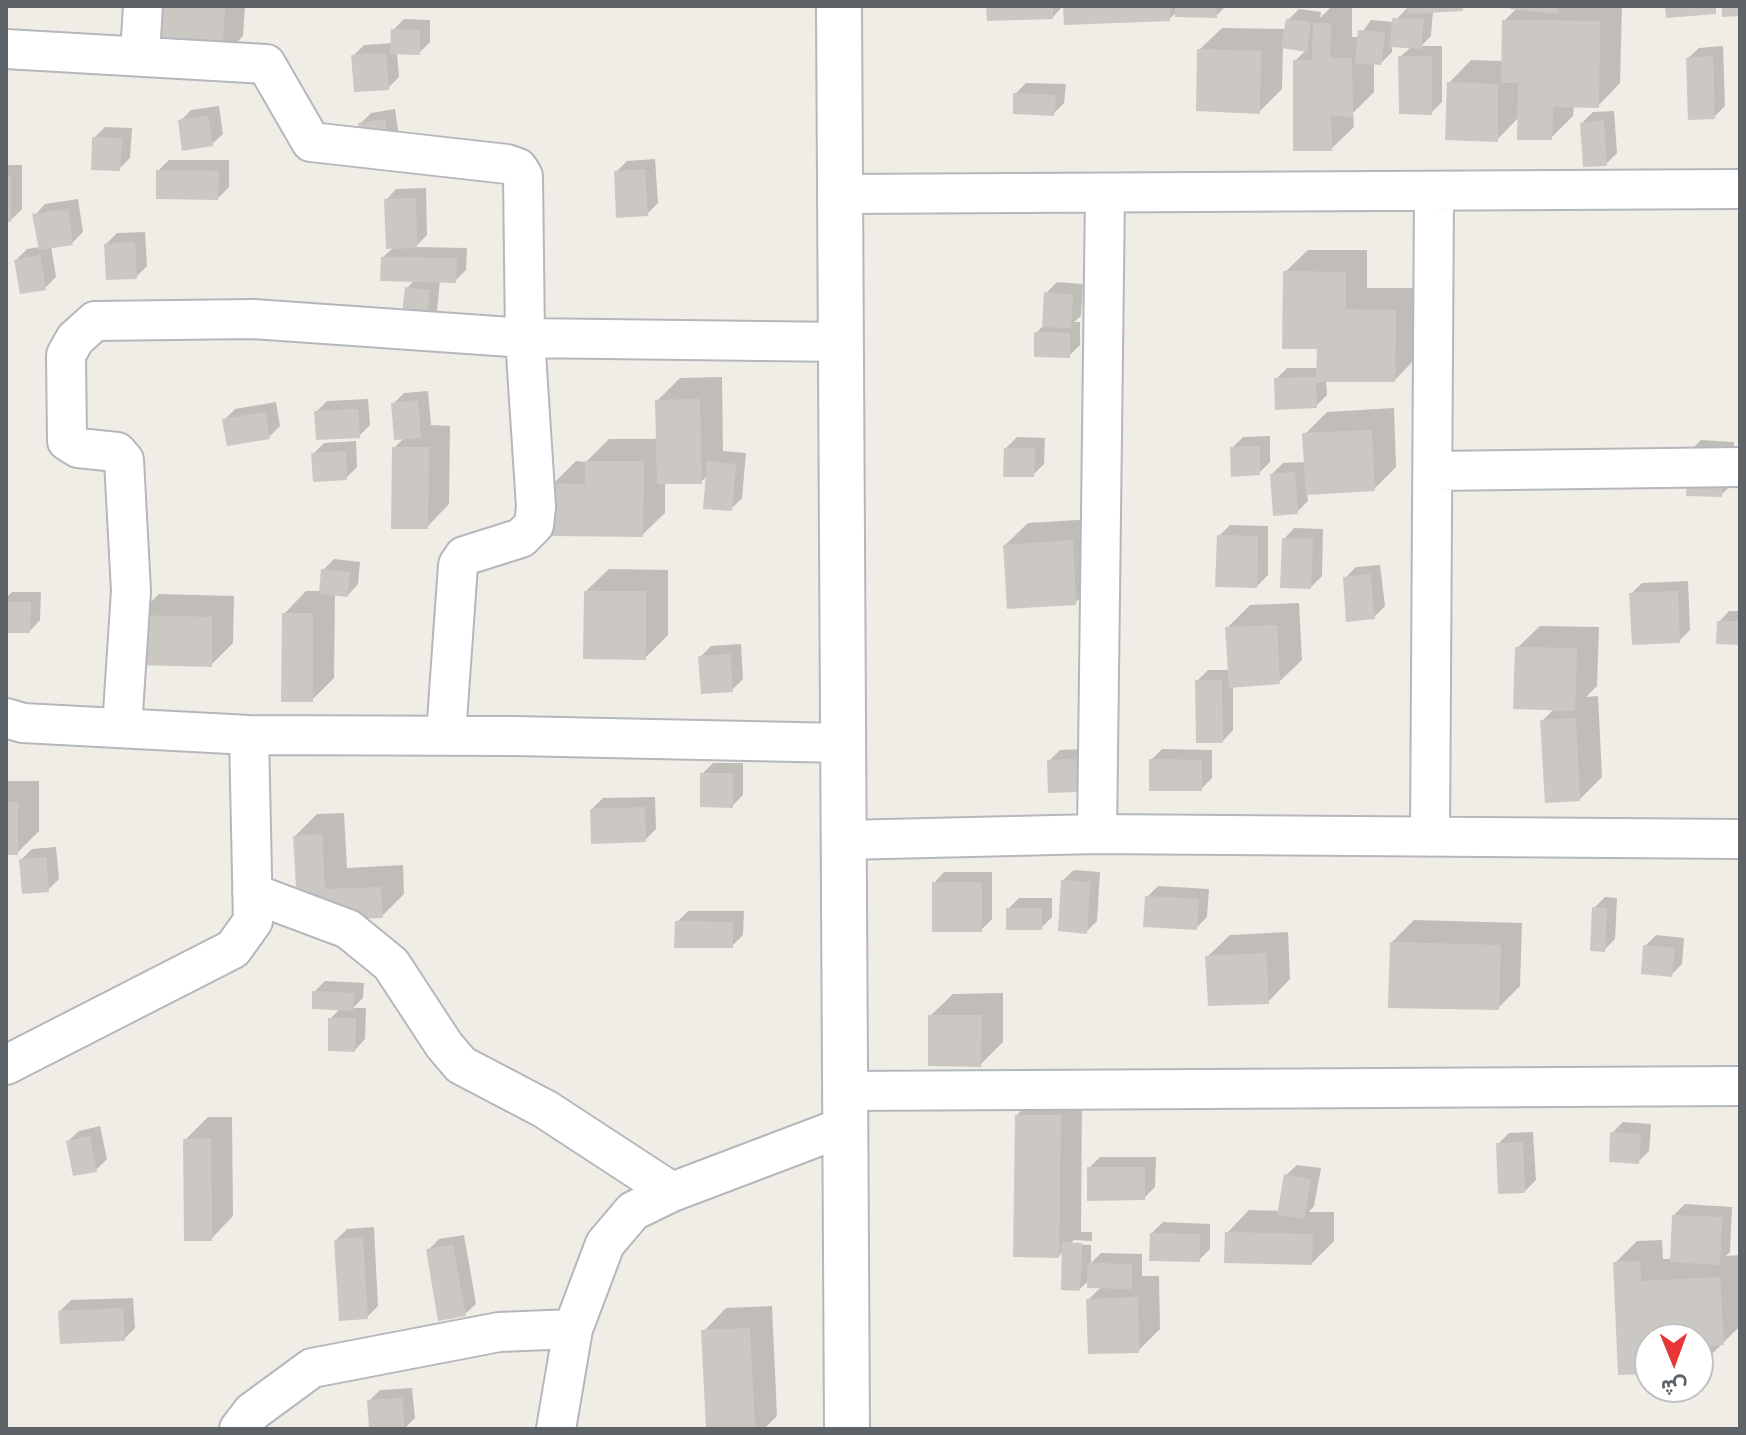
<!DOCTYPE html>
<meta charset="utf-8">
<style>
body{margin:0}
#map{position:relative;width:1746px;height:1435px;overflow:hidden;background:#f0ede7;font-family:Overpass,Vazirmatn,sans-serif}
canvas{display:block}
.frame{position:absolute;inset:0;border:8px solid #5e6367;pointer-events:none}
.north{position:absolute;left:1634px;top:1323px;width:80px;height:80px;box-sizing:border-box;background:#fff;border:2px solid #bfc1c2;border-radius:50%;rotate:179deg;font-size:22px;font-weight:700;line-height:32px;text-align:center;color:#5e6367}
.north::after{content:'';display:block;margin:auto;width:28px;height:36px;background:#e63636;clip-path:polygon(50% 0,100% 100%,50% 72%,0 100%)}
</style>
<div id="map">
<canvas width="1746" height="1435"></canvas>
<div class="frame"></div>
<div class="north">ش</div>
</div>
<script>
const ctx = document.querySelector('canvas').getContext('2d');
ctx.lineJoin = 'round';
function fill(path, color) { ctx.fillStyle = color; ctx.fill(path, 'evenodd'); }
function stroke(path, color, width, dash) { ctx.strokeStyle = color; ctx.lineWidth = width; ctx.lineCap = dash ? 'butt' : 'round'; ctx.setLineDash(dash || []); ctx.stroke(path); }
fill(new Path2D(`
 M162,6H245L243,36L221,59Z
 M988,6H1063L1053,17Z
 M1065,6H1226L1216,16L1177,12L1169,19Z
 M1332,6H1387L1352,7V37H1359L1371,20L1394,22L1409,6H1465L1462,10L1433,11L1431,36L1421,46H1442V102L1431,113L1400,57L1411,47L1392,46V52L1381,63H1374V92L1353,113L1354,127L1331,149L1295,61L1306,50L1283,46L1282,89L1259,112L1199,50L1222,28L1286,29L1288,20L1299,9L1321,12L1320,18Z
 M1513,6H1622L1620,83L1598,106L1574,105L1573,116L1551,138L1519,117L1497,140L1449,83L1471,60L1503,61L1504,21L1517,8Z
 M404,19L430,20V42L419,53L397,52L399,77L388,88L353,56L364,45L393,43V30Z
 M1723,46L1725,106L1714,117L1688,58L1699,48Z
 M1026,83L1066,84L1064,103L1054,113L1015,94Z
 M219,106L223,134L212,144L180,121L191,110Z
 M395,109L400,143L360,124L371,113Z
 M1614,111L1617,153L1606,164L1582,123L1593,112Z
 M105,127L132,128L130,158L119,169L94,138Z
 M655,159L658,203L647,214L616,172L627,161Z
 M169,160H229V187L218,198L158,171Z
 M6,165H22V209L11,220H6Z
 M426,188L427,235L415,247L467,248L466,270L455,281L440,280L437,312L426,323L407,288L415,280L383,257L394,247L386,200L396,189Z
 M78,199L83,232L72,243L51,246L56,277L45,288L16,260L27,249L40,247L35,215L45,204Z
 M145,232L147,266L136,277L106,244L117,233Z
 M1308,250H1367V288H1417V357L1395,380H1326L1327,395L1316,406L1276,379L1287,368H1319V347L1285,272Z
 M1057,282L1083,284L1081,316L1074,322H1080V345L1069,356L1036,333L1044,325L1046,293Z
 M722,377L723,451L746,453L742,498L731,509L708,475L701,482H665V513L642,535L553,484L576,461L586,462L609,439H658V400L680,378Z
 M428,391L431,425L450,426L449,504L427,527L394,448L404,438L393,404L404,393Z
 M368,399L370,425L359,436L316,412L327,401Z
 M276,402L280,426L269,437L224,420L235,409Z
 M1394,408L1396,467L1374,489L1307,493L1308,501L1297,512L1272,474L1283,463L1306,462L1305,434L1327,412Z
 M1270,436V462L1259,473L1232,448L1243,437Z
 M1017,437L1045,438L1044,464L1033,475L1006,448Z
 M1701,440L1734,442L1732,484L1721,495L1690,451Z
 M356,441L357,467L346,478L313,454L324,443Z
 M1094,519L1098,580L1075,603L1005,545L1028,523Z
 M1230,525L1268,526V575L1257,586L1219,536Z
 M1294,528L1323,529L1322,576L1311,587L1284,539Z
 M334,559L360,562L358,584L348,595L335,594L334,678L312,700L284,614L306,591H322L323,570Z
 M1380,565L1385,606L1374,617L1345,578L1356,567Z
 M609,569L668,570V635L645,658L586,591Z
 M1688,581L1690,630L1679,641L1631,594L1642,583Z
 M12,592H41L40,620L30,631H6V598Z
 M159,594L234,596L233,643L211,665L137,616Z
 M1299,603L1302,660L1279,682L1233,685V730L1223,741L1197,681L1208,670H1230L1227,628L1250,605Z
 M1729,611H1740V643L1719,622Z
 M1540,626L1599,627L1597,686L1586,697L1598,696L1602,777L1580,799L1542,721L1555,708L1517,648Z
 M741,644L743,679L732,690L700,657L711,646Z
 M1086,749L1088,779L1077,790L1049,761L1060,750Z
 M1162,749L1212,750V778L1201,789L1151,760Z
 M713,763H743V795L732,806L702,774Z
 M6,781H39V831L17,853H6Z
 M655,797L656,829L645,840L592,809L603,798Z
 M344,813L347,868L403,865L404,894L382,916L299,920L295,836L317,814Z
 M56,847L59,879L48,890L21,860L32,849Z
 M1074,870L1100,872L1097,921L1086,932L1063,880Z
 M944,872H992V919L981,930L934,883Z
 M1158,886L1209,889L1207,917L1196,928L1147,897Z
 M1605,897L1617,898L1615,939L1604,950L1594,908Z
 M1019,898H1052V917L1041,928L1008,909Z
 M688,911H744L743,935L732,946L677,922Z
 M1414,920L1522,923L1520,986L1498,1008L1392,942Z
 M1288,932L1290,979L1268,1002L1207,957L1230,935Z
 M1656,935L1684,938L1682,964L1671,975L1645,946Z
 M325,981L364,983L363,998L353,1008H366L365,1039L355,1050L330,1019L341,1008L314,992Z
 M1003,993V1042L980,1065L930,1016L953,994Z
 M1039,1093H1082L1081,1232H1092V1241L1074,1240L1070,1244L1091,1245V1263L1101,1253L1142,1254V1276H1159L1160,1329L1138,1351L1088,1300L1102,1286L1090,1279L1080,1289L1064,1250L1059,1256L1017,1115Z
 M208,1117H232L233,1216L211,1239L185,1140Z
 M1623,1122L1651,1124L1649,1151L1638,1162L1612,1133Z
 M100,1126L107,1159L96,1170L68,1141L79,1131Z
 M1533,1132L1536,1180L1525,1191L1498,1144L1509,1133Z
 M1100,1157H1156L1155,1187L1144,1198L1089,1168Z
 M1297,1165L1321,1168L1314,1206L1309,1212H1334V1241L1312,1263L1227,1233L1249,1210L1280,1211L1286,1175Z
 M1685,1204L1732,1207L1730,1252L1726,1256L1740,1255V1326L1698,1368V1339H1650V1372L1615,1263L1637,1241L1662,1240L1663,1259H1672L1674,1215Z
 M1163,1222L1210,1224V1249L1199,1260L1152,1233Z
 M374,1227L378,1306L367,1317L336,1240L347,1229Z
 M464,1235L476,1304L465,1314L428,1250L439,1239Z
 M133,1298L135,1328L124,1339L60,1311L71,1300Z
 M772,1306L777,1416L764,1429H708L704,1331L726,1308Z
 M412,1388L415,1418L404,1429H371L369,1401L380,1390Z`), '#0003');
fill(new Path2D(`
 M160,6H225L222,61L156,57Z
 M986,6H1053V19L987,21Z
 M1063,6H1170V21L1064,25Z
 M1175,6H1217V18L1175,17Z
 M1407,6H1462L1463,11L1408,14Z
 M1511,6H1559L1558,14L1510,9Z
 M1665,6H1716V14L1666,18Z
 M1722,6H1740V16L1722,17Z
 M1392,18L1424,19L1421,49L1390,47Z
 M1286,19L1311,22L1307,52L1281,48Z
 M1502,20L1600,21L1599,108L1553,107L1552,140H1517L1518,83H1501Z
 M1313,23H1331L1330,58H1352L1353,117L1331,116L1332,151H1293V60H1312Z
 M391,29L420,30V55L390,54Z
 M1358,30L1385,32L1381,65L1355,63Z
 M1197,49L1261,51L1260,114L1196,111Z
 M386,53L389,90L354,92L351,55Z
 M1398,56H1432V115L1399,114Z
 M1713,56L1715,119L1688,120L1686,58Z
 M1447,82L1498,84V142L1445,140Z
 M1013,93L1056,95L1054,116L1013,114Z
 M208,116L213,146L182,151L178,120Z
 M385,119L390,155L363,160L358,123Z
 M1604,120L1607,166L1583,167L1580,123Z
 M92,137L122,138L120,171L91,170Z
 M645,169L648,216L616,218L614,171Z
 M156,170L219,171L218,200L156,199Z
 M6,175H11V222H6Z
 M416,198L417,248L386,249L384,199Z
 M68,209L73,245L39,250L32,214Z
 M135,242L137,279L106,280L104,244Z
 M40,255L46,290L20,294L14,260Z
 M381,257L457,258L456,283L380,281Z
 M1283,271L1346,272V309L1396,310L1395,382H1316L1317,408L1275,410L1274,378L1316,377L1317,349H1282Z
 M405,287L430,290L426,325L401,323Z
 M1044,292L1073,295L1071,328L1042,327Z
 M1034,332L1070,333V358L1034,357Z
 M700,399L702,484H657L655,400Z
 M418,400L421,438L394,440L391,403Z
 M358,409L360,438L316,440L314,411Z
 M265,412L270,439L227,446L222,419Z
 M1372,430L1375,491L1306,495L1302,433Z
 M1260,446V475L1231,477L1230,447Z
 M392,447H429L428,529H391Z
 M1004,448H1035L1034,477H1003Z
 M1688,450L1724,452L1722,497L1686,496Z
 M346,451L347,480L313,482L311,453Z
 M585,461H644L643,537L551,536V483L585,484Z
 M707,461L736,464L732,511L703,509Z
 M1295,472L1298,514L1273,516L1270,474Z
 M1217,535L1258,536L1257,588L1215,587Z
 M1282,538L1313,539L1311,589L1280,588Z
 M1073,540L1076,605L1007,609L1003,545Z
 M321,569L350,572L348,597L319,594Z
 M1370,574L1375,619L1346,622L1343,577Z
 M584,591H646V660L583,659Z
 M1678,591L1680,643L1632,645L1629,593Z
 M6,602H31L30,633H6Z
 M282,613H313V702H281Z
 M135,615L212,617V667L134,665Z
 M1717,621H1740V645L1716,644Z
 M1277,625L1280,684L1229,688L1225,627Z
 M1515,647L1577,648L1575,711L1513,709Z
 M730,654L733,692L701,694L698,656Z
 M1195,680H1222L1223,743H1196Z
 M1576,718L1580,801L1545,803L1540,720Z
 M1076,759L1078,792L1048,793L1047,760Z
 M1149,759L1202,760V791H1149Z
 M700,773H733V808L700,807Z
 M6,802H18V855H6Z
 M645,807L646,842L591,844L590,809Z
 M322,834L325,889L381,887L383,918L298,922L293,836Z
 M46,857L49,892L22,894L19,859Z
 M1061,880L1090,882L1087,934L1058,931Z
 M932,882H982V932H932Z
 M1145,896L1199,899L1197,930L1143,927Z
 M1592,907L1607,908L1605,952L1590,951Z
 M1006,908H1042V930H1006Z
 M675,921L733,922V948H674Z
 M1390,942L1501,945L1499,1010L1388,1008Z
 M1643,945L1675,948L1672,977L1641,974Z
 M1266,953L1269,1004L1208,1006L1205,956Z
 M312,991L354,993L353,1011L312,1009Z
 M928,1015H982L981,1067L928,1066Z
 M328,1018H356L355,1052L328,1051Z
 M1015,1115H1061L1059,1258L1013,1257Z
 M1610,1132L1641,1134L1639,1164L1609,1162Z
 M90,1136L97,1172L73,1176L66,1141Z
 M211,1138L212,1241H184L183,1139Z
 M1523,1142L1525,1193L1498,1194L1496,1143Z
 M1087,1167H1145V1200L1087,1201Z
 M1284,1174L1311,1179L1304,1219L1277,1215Z
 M1672,1215L1722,1217L1720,1265L1670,1262Z
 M1225,1232L1313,1234L1312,1265L1224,1263Z
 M1150,1233L1200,1234V1262L1149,1261Z
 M363,1237L368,1319L339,1321L334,1240Z
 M1062,1242L1082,1243L1080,1291L1061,1290Z
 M453,1245L466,1316L438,1321L426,1249Z
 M1640,1261L1641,1281L1720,1277L1724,1345L1698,1347V1339H1650V1374L1618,1375L1613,1262Z
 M1088,1263L1132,1264V1289L1087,1288Z
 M1138,1297L1139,1353L1088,1354L1086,1299Z
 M123,1308L125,1341L60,1344L58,1311Z
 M750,1328L755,1429H706L701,1330Z
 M402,1398L405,1429H369L367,1400Z`), '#cbc8c3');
const minor = new Path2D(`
 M6,49L266,64L311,142L507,164L518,168L523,176L525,338L536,507L534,525L521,538L464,556L458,565L446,735
 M140,54L143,6
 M840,194L1740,189
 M1435,471L1740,467
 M6,718L23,723L249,735L513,736L843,743
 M122,728L131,591L124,460L117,452L78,448L67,441L66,355L75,339L95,321L253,319L525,338L841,342
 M1097,834L1105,193
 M1430,837L1434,191
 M844,840L1097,834L1740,839
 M252,893L348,929L391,964L444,1045L461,1065L545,1109L672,1192
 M6,1065L233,949L253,921L249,735
 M845,1091L1740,1086
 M239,1429L252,1412L312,1368L499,1332L573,1329
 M556,1429L573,1329L605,1244L633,1211L672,1192L846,1126`);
const tertiary = new Path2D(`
 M839,6L847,1429`);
stroke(minor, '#b4b7bb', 42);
stroke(tertiary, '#b4b7bb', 48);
stroke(minor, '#fff', 38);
stroke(tertiary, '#fff', 44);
</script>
